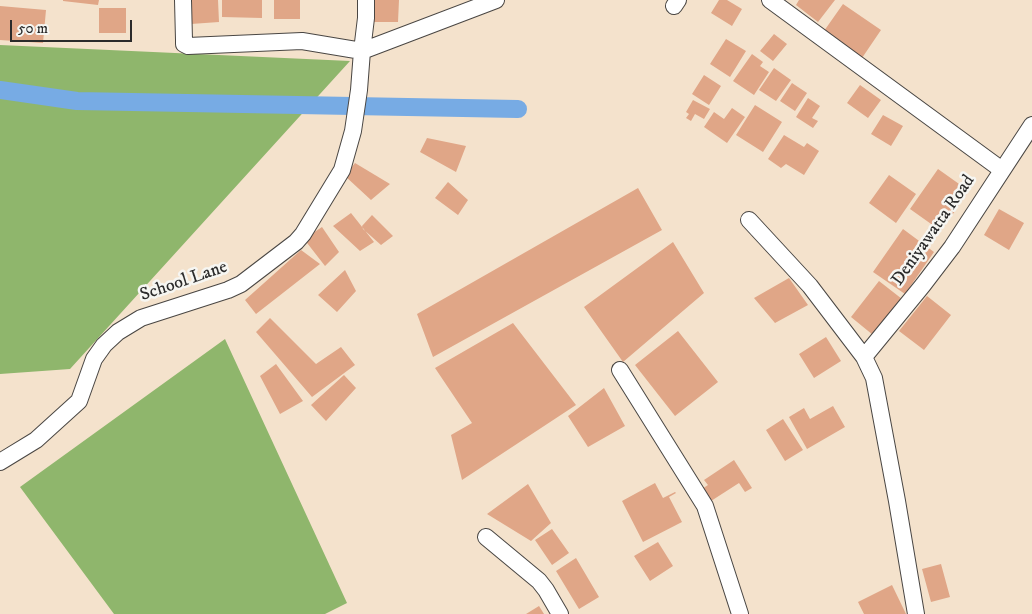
<!DOCTYPE html>
<style>
body{margin:0}
#map{position:relative;width:1032px;height:614px;overflow:hidden;background:#f4e2cc;font-family:"IM FELL DW Pica",serif}
canvas{display:block}
.scale{position:absolute;left:10px;top:20px;width:122px;height:22px;box-sizing:border-box;border:2px solid #2b2b2b;border-top:0;padding-left:6px;font-size:15px;line-height:18px;white-space:nowrap;color:#2b2b2b;-webkit-text-stroke:4px #f6f6f2;paint-order:stroke}
</style>
<div id="map">
<canvas width="1032" height="614"></canvas>
<div class="scale">50 m</div>
</div>
<script>
const ctx = document.querySelector('canvas').getContext('2d');
ctx.lineJoin = 'round';
function fill(path, color) { ctx.fillStyle = color; ctx.fill(path, 'evenodd'); }
function stroke(path, color, width, dash) { ctx.strokeStyle = color; ctx.lineWidth = width; ctx.lineCap = dash ? 'butt' : 'round'; ctx.setLineDash(dash || []); ctx.stroke(path); }
function write(font, color, halo, rows, align = 'center') {
  ctx.font = font + ' "IM FELL DW Pica",serif'; ctx.lineWidth = 5; ctx.setLineDash([]); ctx.textBaseline = 'middle'; ctx.strokeStyle = halo; ctx.fillStyle = color; for (const [text, x, y, turn = 0] of rows) {
    ctx.save(); ctx.translate(x, y); ctx.rotate((+turn || 0) * Math.PI / 180); ctx.textAlign = isNaN(turn) ? turn : align; if (halo) ctx.strokeText(text, 0, 0); ctx.fillText(text, 0, 0); ctx.restore();
  }
}
fill(new Path2D(`
 M0,45L350,61L70,369L0,374Z
 M225,339L347,603L325,614H114L20,487Z`), '#8fb66c');
stroke(new Path2D(`
 M0,90L77,101L518,109`), '#77abe4', 18);
fill(new Path2D(`
 M63,0H99L98,5L63,1Z
 M189,0H218L219,22L191,24Z
 M222,0H262V18L222,17Z
 M274,0H300V19H274Z
 M373,0H399L398,22H373Z
 M719,0H727L742,9L732,26L711,13Z
 M799,0H835L818,22L796,5Z
 M843,4L881,30L862,58L824,31Z
 M0,6L46,10L43,43L0,40Z
 M99,8H126V33H99Z
 M774,34L787,44L773,61L760,51Z
 M726,39L746,51L730,77L710,64Z
 M752,54L763,62L760,66L769,72L754,95L733,81Z
 M774,68L791,80L776,101L759,90Z
 M704,75L721,86L709,105L692,94Z
 M792,83L807,93L795,111L780,101Z
 M860,85L881,100L868,118L847,103Z
 M808,98L820,106L812,118L818,121L813,128L796,117Z
 M693,100L710,109L704,119L695,114L691,121L686,118L689,114L686,112Z
 M755,105L782,122L763,152L736,135Z
 M732,108L745,117L727,143L704,127L714,112L724,119Z
 M883,115L903,126L891,146L871,134Z
 M784,135L804,147L807,143L819,151L804,175L786,164L781,168L768,159Z
 M427,138L466,146L456,172L420,152Z
 M355,163L390,184L371,200L345,176Z
 M938,169L969,191L941,231L910,209Z
 M889,175L916,194L896,223L869,203Z
 M448,182L468,200L458,215L435,198Z
 M638,188L662,230L433,357L417,314Z
 M999,209L1024,223L1009,250L984,235Z
 M351,213L374,242L360,251L333,226Z
 M372,215L393,236L381,245L363,229L362,226Z
 M322,227L339,252L325,266L304,239Z
 M903,229L934,252L905,294L873,272Z
 M673,242L704,293L623,362L584,307Z
 M301,250L320,264L256,314L245,300Z
 M345,270L356,291L337,312L318,295Z
 M789,278L808,305L775,323L754,298Z
 M879,281L902,299L873,335L851,317Z
 M927,296L951,315L924,350L899,331Z
 M270,318L316,364L341,347L355,365L312,397L256,332Z
 M513,323L576,405L462,480L451,435L472,423L435,368Z
 M678,331L718,382L675,416L635,365Z
 M826,337L841,361L814,378L799,354Z
 M276,364L303,401L280,414L260,376Z
 M344,375L356,388L326,421L311,405Z
 M604,388L625,426L588,447L568,416Z
 M833,406L845,427L807,449L789,417L804,408L810,419Z
 M783,419L803,450L785,461L766,430Z
 M734,460L752,488L745,492L739,483L711,501L702,489L708,485L704,480Z
 M655,483L663,498L675,492L676,493L669,497L682,522L643,542L622,501Z
 M528,484L551,523L531,541L487,514Z
 M552,529L569,553L552,565L535,540Z
 M658,542L673,566L650,581L634,556Z
 M576,558L599,597L579,609L556,571Z
 M941,564L950,597L931,602L922,569Z
 M892,585L906,614H864L858,602Z
 M539,606L544,614H526Z`), '#e0a687');
const minor = new Path2D(`
 M183,0L184,40V44L188,46L302,41L362,51L496,0
 M770,0L1002,170
 M674,6L678,0
 M749,220L810,286L864,357L874,378L897,501L916,614
 M864,357L923,285L952,247L1032,125
 M620,370L705,506L740,614
 M0,462L36,440L79,401L94,359L104,345L118,332L141,318L228,290L241,284L296,242L303,234L342,170L353,131L359,90L362,51L366,18V0
 M486,537L539,581L546,590L560,614`);
stroke(minor, '#494643', 18);
stroke(minor, '#fff', 16);
write('18px', '#2b2b2b', '#f6f6f2', [
 ["Deniyawatta Road",934,231,-55],
 ["School Lane",184,282,-19]
]);
</script>
